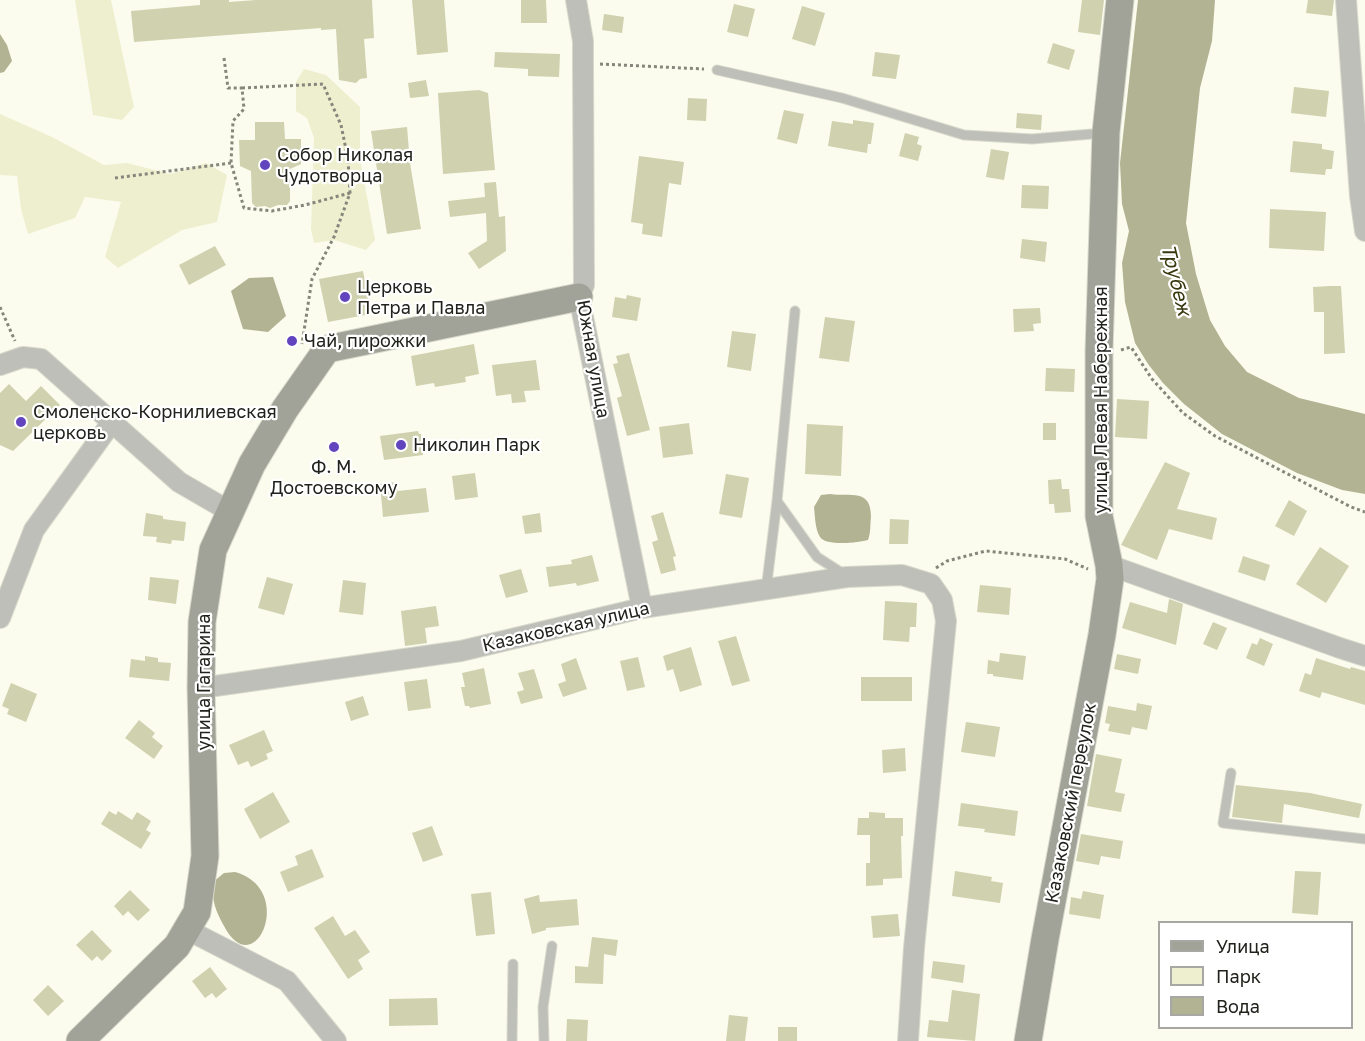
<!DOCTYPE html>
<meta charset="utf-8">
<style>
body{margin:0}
#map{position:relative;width:1365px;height:1041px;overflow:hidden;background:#fbfced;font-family:"Golos Text",sans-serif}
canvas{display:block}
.legend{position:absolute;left:1158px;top:921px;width:195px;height:108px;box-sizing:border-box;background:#fff;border:2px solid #a7a7a4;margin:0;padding:8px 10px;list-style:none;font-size:18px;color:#22221c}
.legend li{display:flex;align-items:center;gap:12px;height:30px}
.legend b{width:30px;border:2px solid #a7a7a4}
</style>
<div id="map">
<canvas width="1365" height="1041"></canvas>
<ul class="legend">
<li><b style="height:8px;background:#a1a298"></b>Улица</li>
<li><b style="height:16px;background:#eeefcf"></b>Парк</li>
<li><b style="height:16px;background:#b2b392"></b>Вода</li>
</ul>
</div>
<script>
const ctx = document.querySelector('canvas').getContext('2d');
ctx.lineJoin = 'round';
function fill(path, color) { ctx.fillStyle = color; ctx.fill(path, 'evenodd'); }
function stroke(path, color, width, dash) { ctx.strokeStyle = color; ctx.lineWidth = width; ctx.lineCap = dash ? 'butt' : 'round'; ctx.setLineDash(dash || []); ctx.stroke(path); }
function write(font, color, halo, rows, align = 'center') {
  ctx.font = font + ' "Golos Text",sans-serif'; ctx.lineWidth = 4.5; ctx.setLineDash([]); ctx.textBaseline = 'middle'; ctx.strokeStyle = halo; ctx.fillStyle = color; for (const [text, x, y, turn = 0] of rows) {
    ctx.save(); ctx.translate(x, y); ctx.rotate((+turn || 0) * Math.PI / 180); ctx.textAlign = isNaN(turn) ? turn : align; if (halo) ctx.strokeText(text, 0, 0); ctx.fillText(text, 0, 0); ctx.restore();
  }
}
fill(new Path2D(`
 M75,0H111L134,107L122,120L93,115Z
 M304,69L326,75L360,107V159L375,240L366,250L334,240L314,243L311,229L314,138L307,118L296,111V82Z
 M0,114L52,137L104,165L127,163L170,174L206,163L227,175L217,222L182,230L118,268L105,257L121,202L85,197L75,218L28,234L21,209L17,176L0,175Z`), '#eeefcf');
fill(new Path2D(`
 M1138,0H1215L1212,41L1200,88L1186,223L1196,274L1210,320L1225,346L1247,372L1299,398L1365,414V494L1342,490L1297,473L1222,434L1184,404L1163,383L1148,364L1135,343L1125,302L1122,263L1129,231L1122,204L1120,163Z
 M0,34L7,45L12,61L4,72L0,73Z
 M273,277L286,316L268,332L243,329L231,291L249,278Z
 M830,494C851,497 871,488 871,517C870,525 871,532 868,540C858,543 825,546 820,537C815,529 815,516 814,507L821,495Z
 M235,872C297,889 255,985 224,926C216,912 211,899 213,882L224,873Z`), '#b2b392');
fill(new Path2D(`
 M200,0H229V2L256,0H372L374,38L364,39L367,78L360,79L356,83L339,80L336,29L321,30V28L134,42L131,11L200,5Z
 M412,0H444L448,52L417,55Z
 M521,0H546L547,23H521Z
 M1082,0H1104L1100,35L1078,32Z
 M1308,0H1334L1332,16L1306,13Z
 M734,4L755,9L748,37L727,32Z
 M802,6L825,13L815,46L792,39Z
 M604,14L624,17L622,33L602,30Z
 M1053,43L1075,50L1069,70L1047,63Z
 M495,52L560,54L559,77L528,76V69L494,67Z
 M875,52L900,55L896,79L872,76Z
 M426,80L429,96L410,98L408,83Z
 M1294,87L1329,91L1326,117L1291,113Z
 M479,90L488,93L495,170L443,174L438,93Z
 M688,98L707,99L706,121L687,120Z
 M784,110L804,114L797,144L777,139Z
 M1017,113L1042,115L1041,130L1016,128Z
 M853,120L874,123L871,144H868L867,153L828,146L832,121L853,124Z
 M255,122H284L285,139H301V164L290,169V201L287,205H278L270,208L265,206L256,207L252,203L251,171L240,166L239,140H255Z
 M407,127L410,163L421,229L387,234L371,131Z
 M905,133L919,137L917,144L922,146L918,161L899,156Z
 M1293,141L1322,144V149L1334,151L1332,169H1326L1325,175L1290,172Z
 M991,149L1009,152L1004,180L986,177Z
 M639,156L684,162L681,185L669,183L662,237L642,234L643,224L631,222Z
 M496,182L499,217L505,216L506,251L479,269L468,253L487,241L486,213L450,217L448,201L485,197L484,183Z
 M1022,185L1049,186L1048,209L1021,208Z
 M1270,209L1326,212L1324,251L1269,248Z
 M1022,239L1047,242L1045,262L1020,258Z
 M215,246L226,265L189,285L179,265Z
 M363,271L371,314L328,322L319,279Z
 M1330,286H1341L1345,353L1324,354V312H1314L1313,287Z
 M627,295L641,298L637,321L612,317L615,297L626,299Z
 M1040,308L1041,323L1033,324L1034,331L1014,332L1013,309Z
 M825,317L855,321L849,362L819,358Z
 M732,331L756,334L751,371L727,367Z
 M474,344L479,374L465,377L466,382L435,387L434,383L416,386L411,356Z
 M629,353L650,430L627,436L617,398L622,396L613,364L618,363L616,356Z
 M536,360L540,390L524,391L526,402L512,403L511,394L496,396L492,365Z
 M1046,368L1075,369L1074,392L1045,391Z
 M9,384L26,401L41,386L60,405L13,451L0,445V393Z
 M1117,399L1149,401L1147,439L1115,437Z
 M689,423L693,454L663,458L659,427Z
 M1043,423H1056V440H1043Z
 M807,424L843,426L841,476L805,474Z
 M418,431L419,434H421L423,455L384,460L380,436Z
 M1165,462L1190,473L1177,509L1217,518L1212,540L1169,529L1157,560L1121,545Z
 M475,473L478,497L455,500L452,476Z
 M726,474L749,478L742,518L719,514Z
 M1061,479L1062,489H1069L1071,512L1055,513L1054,504H1049L1048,480Z
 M397,482L398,491L426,488L429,512L383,517L380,484Z
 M1289,500L1307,511L1294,536L1275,526Z
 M663,512L676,556L673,557L676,570L661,574L652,542L658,540L651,516Z
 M146,513L163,516V519L186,522L184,541L172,540L171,544L156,542L157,537L143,536Z
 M540,513L542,532L525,534L522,516Z
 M890,519L909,520L908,544H889Z
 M1320,547L1349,566L1326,603L1296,584Z
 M592,555L599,581L577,586L576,583L549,587L546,567L572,564L571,560Z
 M1243,556L1270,565L1265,581L1238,572Z
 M521,569L528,592L506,598L499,575Z
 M150,577L179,580L176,604L148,600Z
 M267,577L293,584L284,615L258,608Z
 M343,580L366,583L363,615L339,612Z
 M980,585L1011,588L1009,615L977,612Z
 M1169,599L1183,604L1176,645L1122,628L1130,602L1167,613Z
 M885,601L917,603L916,627H910L909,642L883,640Z
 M436,606L439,626L425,628L427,643L405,646L401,611Z
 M1213,622L1227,628L1217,650L1203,644Z
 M736,636L750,681L732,686L718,641Z
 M1260,638L1273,644L1264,666L1246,658L1252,643L1257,645Z
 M691,647L702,685L680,692L673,669L667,671L663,656Z
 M1000,653L1026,656L1023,680L993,676V674H987L988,660L999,662Z
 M1117,654L1141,659L1138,674L1114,669Z
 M145,656L158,658V662L171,663L169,681L129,677L131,659L145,661Z
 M638,657L645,687L627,691L620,661Z
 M576,658L587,689L563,697L558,684L566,681L561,664Z
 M1316,658L1350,669L1351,667L1365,671V705L1322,692L1320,698L1299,691L1305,673L1311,675Z
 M484,668L491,704L470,708L469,706H465L461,687H465L462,673Z
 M534,669L543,698L521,704L517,692L524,690L518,673Z
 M861,677H912V701H861Z
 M427,679L431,708L408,711L404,682Z
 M11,683L37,694L26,722L7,714L9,709L2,706Z
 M363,696L369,715L351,721L345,702Z
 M1137,703L1152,706L1147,730L1132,727L1130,735L1108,731L1110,724L1105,723L1108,706L1136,711Z
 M139,720L155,733L152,737L163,746L154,759L125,738Z
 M966,722L1000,727L995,757L961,752Z
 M264,730L273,751L266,754L268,759L251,767L248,761L238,765L229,745Z
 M905,748L906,771L883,773L882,750Z
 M1096,754L1122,759L1115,792L1125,794L1121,812L1087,806Z
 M1236,785L1310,793L1362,804L1359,818L1284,804L1282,823L1232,817Z
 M273,792L290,822L260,839L244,809Z
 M961,803L1018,811L1015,836L984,832L985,829L958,826Z
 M109,811L116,815L118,811L132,820L137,812L151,821L146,830L151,833L141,849L101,824Z
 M869,812L885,813V818H903V836H901L902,878L883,879V885L866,886V863H870V835H857L858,818H869Z
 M432,826L443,855L423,862L412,833Z
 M1081,834L1123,841L1120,859L1101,856L1099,865L1076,861Z
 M312,849L324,877L288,892L280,872L298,865L295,856Z
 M955,871L992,877L991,881L1003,883L1000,903L952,896Z
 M1295,871L1321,872L1318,915L1292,913Z
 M130,890L150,910L138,921L128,911L123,916L114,906Z
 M1083,891L1104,895L1100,919L1069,914L1071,897L1081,899Z
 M491,892L495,934L476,936L471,894Z
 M539,895L540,902L577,899L579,925L546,928V930L532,934L524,899Z
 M898,914L900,936L873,938L871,916Z
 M333,916L345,936L355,930L370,952L358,960L363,969L348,979L314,928Z
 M92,930L112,951L102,961L97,956L92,961L76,945Z
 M592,937L618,940L616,956L604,954L603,984L575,983V966L588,967Z
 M933,961L965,965L963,983L931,978Z
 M210,967L227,989L216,998L212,993L205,998L192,981Z
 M48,985L64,1001L48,1016L33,1000Z
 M952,990L980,994L975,1041L927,1037L929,1020L948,1022Z
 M437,998L438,1025L389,1026V999Z
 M729,1015L748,1017L745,1041H726Z
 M567,1019L588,1020L587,1041H566Z
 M778,1027H797V1041H778Z`), '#cfd1af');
const lane = new Path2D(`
 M717,70L842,98L964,135L1032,139L1104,133
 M777,501L817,557L845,575
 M766,590L777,501L795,311
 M1231,773L1223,823L1365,839
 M512,1041L513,964
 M544,1041L543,1007L552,946`);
const street = new Path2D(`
 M576,0L583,41V64L584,285L579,297L642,608
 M1346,0L1360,196L1365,231
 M0,365L23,357L41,359L179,482L229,511
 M1109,565L1340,648L1365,656
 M0,618L34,530L112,422
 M201,688L461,651L642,608L847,577L902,575L931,584L942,600L946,621L914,948L908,1041
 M188,930L287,981L336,1041`);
const secondary = new Path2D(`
 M80,1041L177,946L197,912L205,856L201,688L202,622L213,550L252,464L285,409L327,349L579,297
 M1028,1041L1045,939L1102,635L1110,579L1109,565L1099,516V351L1106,132L1120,0`);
stroke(lane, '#d8d9cc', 11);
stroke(street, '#d8d9cc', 22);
stroke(secondary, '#d8d9cc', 29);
stroke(new Path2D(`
 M224,58L228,88H242L244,109L233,121L231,163L244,208L272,211L305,205L350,193
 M600,64L704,69
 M242,88L323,84L341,125L348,159L350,193L334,237L312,279L302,344
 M115,178L231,163
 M0,307L15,341
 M1121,350L1131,347L1152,379L1183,413L1215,436L1351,507L1365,512
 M936,568L947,561L986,551L1065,559L1088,569`), '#85867c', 3, [3, 3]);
stroke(lane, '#bebfb8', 9);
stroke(street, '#bebfb8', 20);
stroke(secondary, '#a1a298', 27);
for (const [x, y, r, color] of [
 [265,165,6,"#6245be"],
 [345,297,6,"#6245be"],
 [292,341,6,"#6245be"],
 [21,422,6,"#6245be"],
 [401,445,6,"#6245be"],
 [334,447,6,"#6245be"]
]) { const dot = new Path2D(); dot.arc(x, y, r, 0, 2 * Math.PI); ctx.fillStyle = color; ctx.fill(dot); stroke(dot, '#fff', 2); }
write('18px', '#22221c', '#fff', [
 ["Собор Николая",277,155],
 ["Чудотворца",277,176],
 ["Церковь",357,287],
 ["Петра и Павла",357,308],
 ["Чай, пирожки",304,341],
 ["Смоленско-Корнилиевская",33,412],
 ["церковь",33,433],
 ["Николин Парк",413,445],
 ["Ф. М.",334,467,"center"],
 ["Достоевскому",334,488,"center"]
], 'left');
write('18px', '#22221c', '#fff', [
 ["Южная улица",593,359,80],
 ["улица Левая Набережная",1101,400,-90],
 ["Казаковская улица",566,627,-13],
 ["улица Гагарина",204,682,-90],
 ["Казаковский переулок",1071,803,-79]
]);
write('italic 20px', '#38380e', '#fff', [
 ["Трубеж",1176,280,76]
]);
</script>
